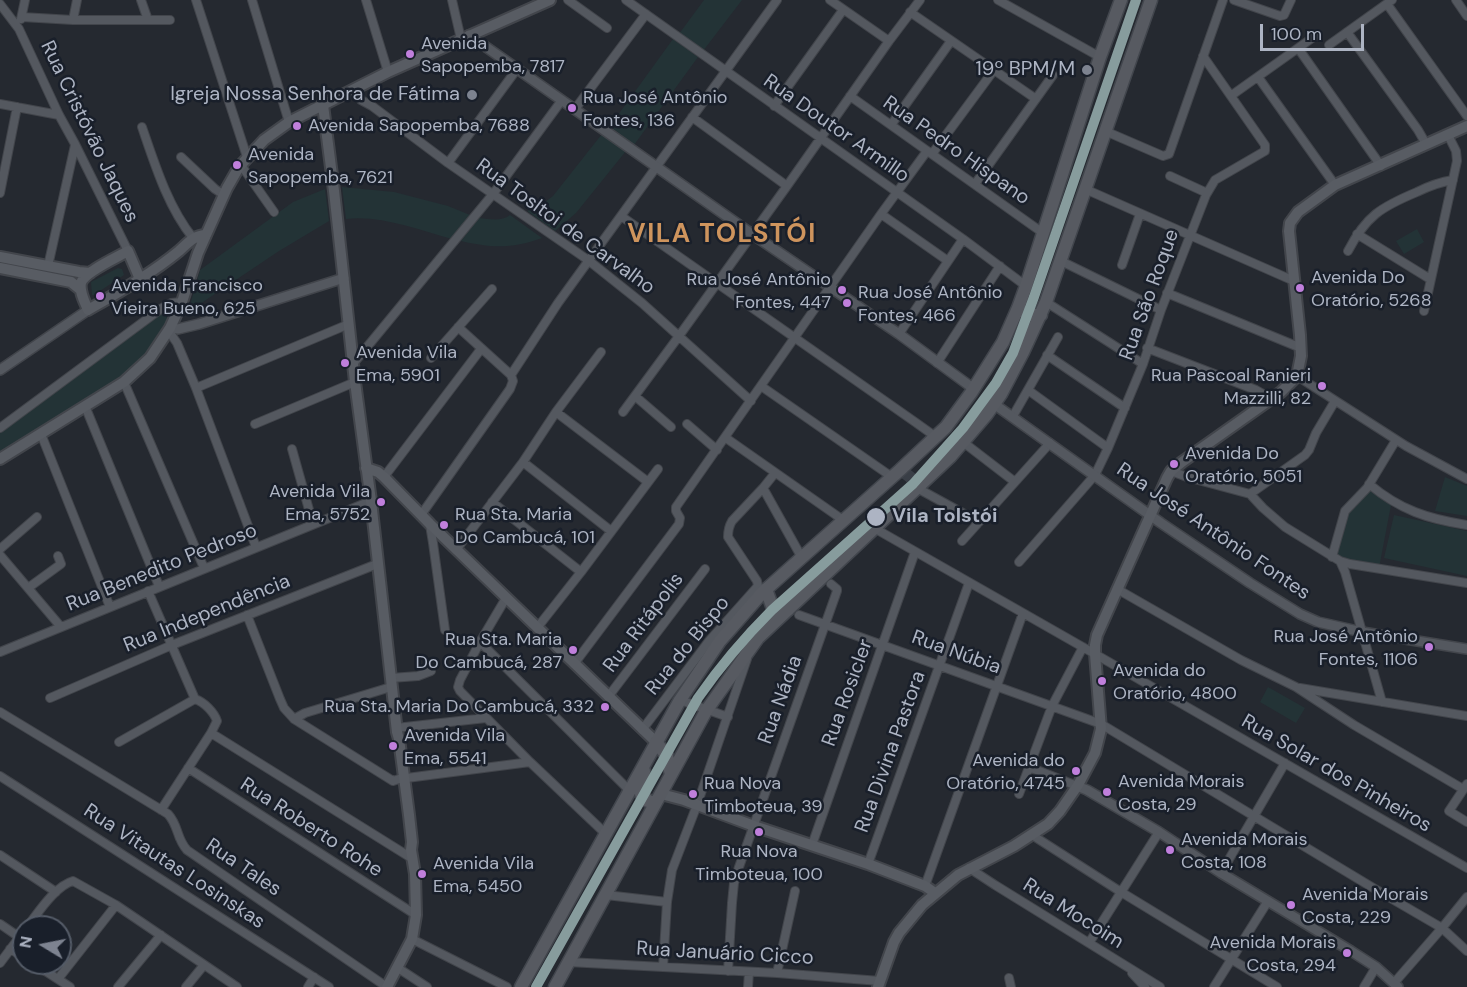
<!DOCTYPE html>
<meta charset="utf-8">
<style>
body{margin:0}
#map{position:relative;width:1467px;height:987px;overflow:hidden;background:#252930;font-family:"DM Sans",sans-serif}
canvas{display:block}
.north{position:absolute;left:12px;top:915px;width:60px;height:60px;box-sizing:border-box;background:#191f2a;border:2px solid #545b67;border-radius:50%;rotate:280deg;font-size:16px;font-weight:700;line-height:24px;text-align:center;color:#adb4c3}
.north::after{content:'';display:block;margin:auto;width:21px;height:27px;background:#7d8390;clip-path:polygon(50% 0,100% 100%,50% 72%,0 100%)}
.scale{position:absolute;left:1260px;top:24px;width:104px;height:27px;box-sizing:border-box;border:3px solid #adb4c3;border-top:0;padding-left:8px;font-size:18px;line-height:21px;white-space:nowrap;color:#adb4c3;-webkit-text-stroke:4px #191f2a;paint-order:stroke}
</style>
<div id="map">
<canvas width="1467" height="987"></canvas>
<div class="north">N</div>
<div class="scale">100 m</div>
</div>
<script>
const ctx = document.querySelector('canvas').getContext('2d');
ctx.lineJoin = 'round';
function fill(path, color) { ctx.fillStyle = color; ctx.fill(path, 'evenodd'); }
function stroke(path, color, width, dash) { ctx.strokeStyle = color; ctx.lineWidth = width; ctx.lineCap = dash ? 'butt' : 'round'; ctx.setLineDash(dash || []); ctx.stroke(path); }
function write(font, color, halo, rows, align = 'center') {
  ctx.font = font + ' "DM Sans",sans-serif'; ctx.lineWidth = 5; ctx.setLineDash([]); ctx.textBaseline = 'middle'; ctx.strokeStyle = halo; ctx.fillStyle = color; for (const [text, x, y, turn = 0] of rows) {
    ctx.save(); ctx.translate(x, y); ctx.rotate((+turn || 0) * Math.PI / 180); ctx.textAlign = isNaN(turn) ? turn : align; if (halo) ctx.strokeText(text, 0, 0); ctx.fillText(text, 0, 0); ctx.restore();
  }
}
fill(new Path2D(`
 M704,0H742L703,51L679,34Z
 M673,39L698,57L634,145L610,126Z
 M602,134L626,151L576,213L555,231L527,211L540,206L553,196Z
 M342,187L394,192L448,206L470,215L452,239C418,230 381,215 346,219Z
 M325,189L329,221L279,251L188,312L200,270L293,202Z
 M510,215L542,238C512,249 491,248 461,241L479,218C490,219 501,222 510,215Z
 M1417,229L1424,242L1404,254L1396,241Z
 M118,268L122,269L124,275L94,295H92L91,282Z
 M161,313L165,314L168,319L144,356L118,380L0,457V431Z
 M1445,477L1467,486V516L1435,511Z
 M1367,488L1391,505L1379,568L1332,557L1342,519Z
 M1394,515L1467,531V576L1384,558Z
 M1268,687L1305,708L1296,723L1260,702Z`), '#233336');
stroke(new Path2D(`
 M902,471L910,477L916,484`), '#393e46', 12, [12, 6]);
const minor = new Path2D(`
 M141,0L148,20
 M196,0L247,157
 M252,0L289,122
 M366,0L388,72
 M452,0L461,39
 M568,0L607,28
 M626,0L963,239L1026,286
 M830,0L889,41
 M998,0L1100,57
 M1234,0L1280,16L1284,15L1291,0
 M1456,0L1467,16
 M0,4L19,29L59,115L75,144L128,251
 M1387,4L1467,116
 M910,12L1036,99
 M22,17L73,20H170
 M21,19L25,0
 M73,20L77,0
 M1347,32L1418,130L1426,144
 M1329,45L1392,0
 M1298,48L1381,166
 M1258,77L1335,185
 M356,88L361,100L372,106L448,163L588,260L642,303L751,401
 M1232,95L1315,36
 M850,96L1043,233
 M0,104L59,115
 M774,106L843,10
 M575,109L646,14
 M692,117L787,186
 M891,125L951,41
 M142,127C155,165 168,207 193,238
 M1105,131L1163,156L1169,154L1223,0
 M932,154L994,70
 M181,157L215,189L224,195
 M448,163L517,69
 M241,165L274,212
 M1170,176L1207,193
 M975,184L1053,75
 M1085,189L1294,281
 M0,193L17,107
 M881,214L948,261
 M621,216L915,422L936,437
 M1357,234L1430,279
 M1348,251C1366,216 1381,207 1417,192C1429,186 1440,182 1453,180
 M1061,261L1161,310
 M1122,265L1140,214
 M48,266L75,145
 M1167,293L1301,348
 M1046,302L1143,364
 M1424,311L1457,161L1456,151L1448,135
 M458,327L511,375
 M168,330L177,343L196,388L256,547
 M899,334L963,239
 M1147,348L1256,390L1272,399
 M1047,355L1125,408
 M431,358L492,289
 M937,363L1000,266
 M353,364L493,194L562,100
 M511,375L558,303L777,0
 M1297,376L1406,446L1467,479
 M124,382L204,568
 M761,386L892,477
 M196,388L349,324
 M1028,390L1108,448
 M635,396L671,427
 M85,406L159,586
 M556,412L648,482
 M623,412L679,336L787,186L889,41L920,0
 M1013,416L1058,337
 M255,424L355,382
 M687,424L717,450
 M0,428L162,308L171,303L182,302
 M41,434L110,607
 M726,438L843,520
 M963,442L1015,482
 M292,449L313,524
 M523,462L611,531
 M1171,471L1187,477L1250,494L1263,508L1285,527L1340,561L1350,564L1467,583
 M384,477L481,349
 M1369,484C1400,510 1428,519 1467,525
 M763,488L802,558
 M917,488L979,522
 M1250,494L1305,455L1309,450L1316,433L1335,401
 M492,502L581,572
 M421,515L510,389L513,381L511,375
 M430,525L433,543L445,630
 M874,528L1095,654L1467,868
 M962,541L1050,443
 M0,549L37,517
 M456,550L523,462L556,412L601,352
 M0,555L61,627
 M1332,557L1345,511L1367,488L1396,440
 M1340,561L1345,572L1382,702
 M1019,562L1095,475L1108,448L1143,364L1161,310L1206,195L1215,180L1265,151V145L1203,56
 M28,588L61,564L58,556
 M1117,589L1241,660L1296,687L1354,725L1463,789
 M148,591L195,699C204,702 214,712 217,721L211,733L161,810
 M506,598L480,642L460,680L458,687L460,691L530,762L606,834
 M247,615L280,699L284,708L294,719L393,781L399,779L530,762
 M799,615L1101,724L1375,889L1442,928L1467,951
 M537,628L581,572L658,469
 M480,642L630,791
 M0,652L371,501
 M574,664L679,524L680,518L676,511V507L881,214L927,151
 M391,678L418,676L431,671
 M1300,688L1467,716
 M608,697L705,569
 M50,698L172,645L377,564
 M680,700L728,717
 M0,712L168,814C179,826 176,838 187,850L387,987
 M294,719L305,713L391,687
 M396,728L486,718
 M642,730L709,641L758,586L757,581L728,537C728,530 729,526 732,521L763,488L775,473
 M211,733L413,859
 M119,742L195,699
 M1029,767L1077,786
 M188,768L416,915
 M0,776L329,987
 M1467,784L1449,811L1467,822
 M1019,794L1052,706L1083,647
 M1032,835L1121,892L1277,987
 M812,845L915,552
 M0,855L56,892
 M868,864L969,583
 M969,868L995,885L1160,987
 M1221,873L1285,763
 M925,886L1023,613
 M606,895L667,902
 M0,924L19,937
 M27,927C38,913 55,886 73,881L116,905L237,987
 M412,939L507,987
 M1089,943L1159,832
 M10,949L24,957
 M568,962L777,973L880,981
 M0,963L24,931
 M33,963L70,987
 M663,967L667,902L672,870L697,805L747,659
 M398,968L427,987
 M728,971L732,903L734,883L739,867L837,591V589L831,584
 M777,973L795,891
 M1132,973L1145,987
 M1009,978L1011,987
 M58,979L116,905
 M1394,983L1442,928L1467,897
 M118,987L161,935
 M186,987L204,965
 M308,987L314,977
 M748,987L749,972
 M1214,987L1268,901
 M1364,987L1376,967`);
const tertiary = new Path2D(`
 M469,35L752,234L899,334L974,389
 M170,328L178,329L199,324L344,278
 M0,370L88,310
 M994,404L1161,523L1250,583L1300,614L1318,622L1362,632L1467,649
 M1077,786L1087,790L1159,832L1221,873L1351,951L1376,967L1398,987`);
const secondary = new Path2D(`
 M323,105L334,191L355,382L371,501L397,732L399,739L409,815L412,842L411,850L415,874L416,915L412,939L387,987
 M0,257L79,272L90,273
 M0,268L71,282L81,290
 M140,279L128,251C118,257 84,272 81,283C79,292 85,302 88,310C119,292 151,274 179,251C187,244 194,235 206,235
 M0,459L124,382L150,358L170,328L182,302L198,253L227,188L239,167L264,140L289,122L388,72L550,0
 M366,468L378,472L384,477L430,524L656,742
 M661,794L684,800L754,826L868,864L925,886L935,893
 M878,987L894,942L899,933L922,905L958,875L1014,846L1048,824L1060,811L1078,785L1095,753L1101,729L1095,654V645L1097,635L1167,478L1171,471L1182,462L1281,392L1297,376L1301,356L1300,335L1289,231L1290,223L1298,212L1335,185L1467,126`);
const primary = new Path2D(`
 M1018,308L1029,315H1041
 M766,589L772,606L777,609L788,610
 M656,742L667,756L671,775
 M644,771L641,794L648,801L655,803
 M521,987L680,700L720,641L762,593L900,470L946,427L971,393L1003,342L1018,308L1026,286L1100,57L1121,0
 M555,987L706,711L758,638L950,457L987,414L1001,394L1023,352L1046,302L1151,0`);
stroke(minor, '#42454b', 10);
stroke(tertiary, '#42454b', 12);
stroke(secondary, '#42454b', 14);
stroke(primary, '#42464d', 15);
stroke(minor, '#54585f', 8);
stroke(tertiary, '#54585f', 9);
stroke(secondary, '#585c63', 10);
stroke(primary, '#575a61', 12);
stroke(new Path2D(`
 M536,987L698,698C721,665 744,638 772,610L913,484L963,428L996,383L1013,353L1034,297L1136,0`), '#879c9d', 10);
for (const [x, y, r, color] of [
 [410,54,5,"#c07fdc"],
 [1087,70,6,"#7d8390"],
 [472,95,6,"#7d8390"],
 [572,108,5,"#c07fdc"],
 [297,126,5,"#c07fdc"],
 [237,165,5,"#c07fdc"],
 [1300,288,5,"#c07fdc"],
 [842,290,5,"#c07fdc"],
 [100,296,5,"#c07fdc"],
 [847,303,5,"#c07fdc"],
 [345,363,5,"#c07fdc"],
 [1322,386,5,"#c07fdc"],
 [1174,464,5,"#c07fdc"],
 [381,502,5,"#c07fdc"],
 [876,517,10,"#adb4c3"],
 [444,525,5,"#c07fdc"],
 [1429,647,5,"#c07fdc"],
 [573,650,5,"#c07fdc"],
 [1102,681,5,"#c07fdc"],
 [605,707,5,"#c07fdc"],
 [393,746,5,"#c07fdc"],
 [1076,771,5,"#c07fdc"],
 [1107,792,5,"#c07fdc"],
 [693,794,5,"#c07fdc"],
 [759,832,5,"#c07fdc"],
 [1170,850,5,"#c07fdc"],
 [422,874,5,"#c07fdc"],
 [1291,905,5,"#c07fdc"],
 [1347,953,5,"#c07fdc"]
]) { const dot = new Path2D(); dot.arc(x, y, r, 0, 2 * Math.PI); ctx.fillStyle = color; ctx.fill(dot); stroke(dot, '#191f2a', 2); }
write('18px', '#adb4c3', '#191f2a', [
 ["Avenida",421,44],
 ["Sapopemba, 7817",421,67],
 ["Rua José Antônio",583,98],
 ["Fontes, 136",583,121],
 ["Avenida Sapopemba, 7688",308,126],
 ["Avenida",248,155],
 ["Sapopemba, 7621",248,178],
 ["Avenida Do",1311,278],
 ["Oratório, 5268",1311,301],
 ["Rua José Antônio",831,280,"right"],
 ["Fontes, 447",831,303,"right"],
 ["Avenida Francisco",111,286],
 ["Vieira Bueno, 625",111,309],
 ["Rua José Antônio",858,293],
 ["Fontes, 466",858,316],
 ["Avenida Vila",356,353],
 ["Ema, 5901",356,376],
 ["Rua Pascoal Ranieri",1311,376,"right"],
 ["Mazzilli, 82",1311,399,"right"],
 ["Avenida Do",1185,454],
 ["Oratório, 5051",1185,477],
 ["Avenida Vila",370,492,"right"],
 ["Ema, 5752",370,515,"right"],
 ["Rua Sta. Maria",455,515],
 ["Do Cambucá, 101",455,538],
 ["Rua José Antônio",1418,637,"right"],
 ["Fontes, 1106",1418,660,"right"],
 ["Rua Sta. Maria",562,640,"right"],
 ["Do Cambucá, 287",562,663,"right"],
 ["Avenida do",1113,671],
 ["Oratório, 4800",1113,694],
 ["Rua Sta. Maria Do Cambucá, 332",594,707,"right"],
 ["Avenida Vila",404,736],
 ["Ema, 5541",404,759],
 ["Avenida do",1065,761,"right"],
 ["Oratório, 4745",1065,784,"right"],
 ["Avenida Morais",1118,782],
 ["Costa, 29",1118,805],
 ["Rua Nova",704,784],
 ["Timboteua, 39",704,807],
 ["Avenida Morais",1181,840],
 ["Costa, 108",1181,863],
 ["Rua Nova",759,852,"center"],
 ["Timboteua, 100",759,875,"center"],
 ["Avenida Vila",433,864],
 ["Ema, 5450",433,887],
 ["Avenida Morais",1302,895],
 ["Costa, 229",1302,918],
 ["Avenida Morais",1336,943,"right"],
 ["Costa, 294",1336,966,"right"]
], 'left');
write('20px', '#adb4c3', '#191f2a', [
 ["19º BPM/M",1075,70],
 ["Igreja Nossa Senhora de Fátima",460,95]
], 'right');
write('20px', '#adb4c3', '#191f2a', [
 ["Rua Doutor Armillo",836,129,35],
 ["Rua Cristóvão Jaques",89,132,64],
 ["Rua Pedro Hispano",956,151,35],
 ["Rua Tosltoi de Carvalho",565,227,36],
 ["Rua São Roque",1150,295,-70],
 ["Rua José Antônio Fontes",1213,532,34],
 ["Rua Benedito Pedroso",162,568,-22],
 ["Rua Independência",207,614,-22],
 ["Rua Ritápolis",644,623,-53],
 ["Rua do Bispo",688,646,-51],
 ["Rua Núbia",956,653,20],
 ["Rua Rosicler",848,693,-70],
 ["Rua Nádia",781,700,-70],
 ["Rua Divina Pastora",891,752,-70],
 ["Rua Solar dos Pinheiros",1336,774,30],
 ["Rua Roberto Rohe",311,828,33],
 ["Rua Vitautas Losinskas",174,867,33],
 ["Rua Tales",243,868,34],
 ["Rua Mocoim",1073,914,32],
 ["Rua Januário Cicco",725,954,3]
]);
write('bold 20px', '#adb4c3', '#191f2a', [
 ["Vila Tolstói",892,517]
], 'left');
ctx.letterSpacing = '1.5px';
write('bold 26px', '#ce945d', '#191f2a', [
 ["VILA TOLSTÓI",722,235]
]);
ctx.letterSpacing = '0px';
</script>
